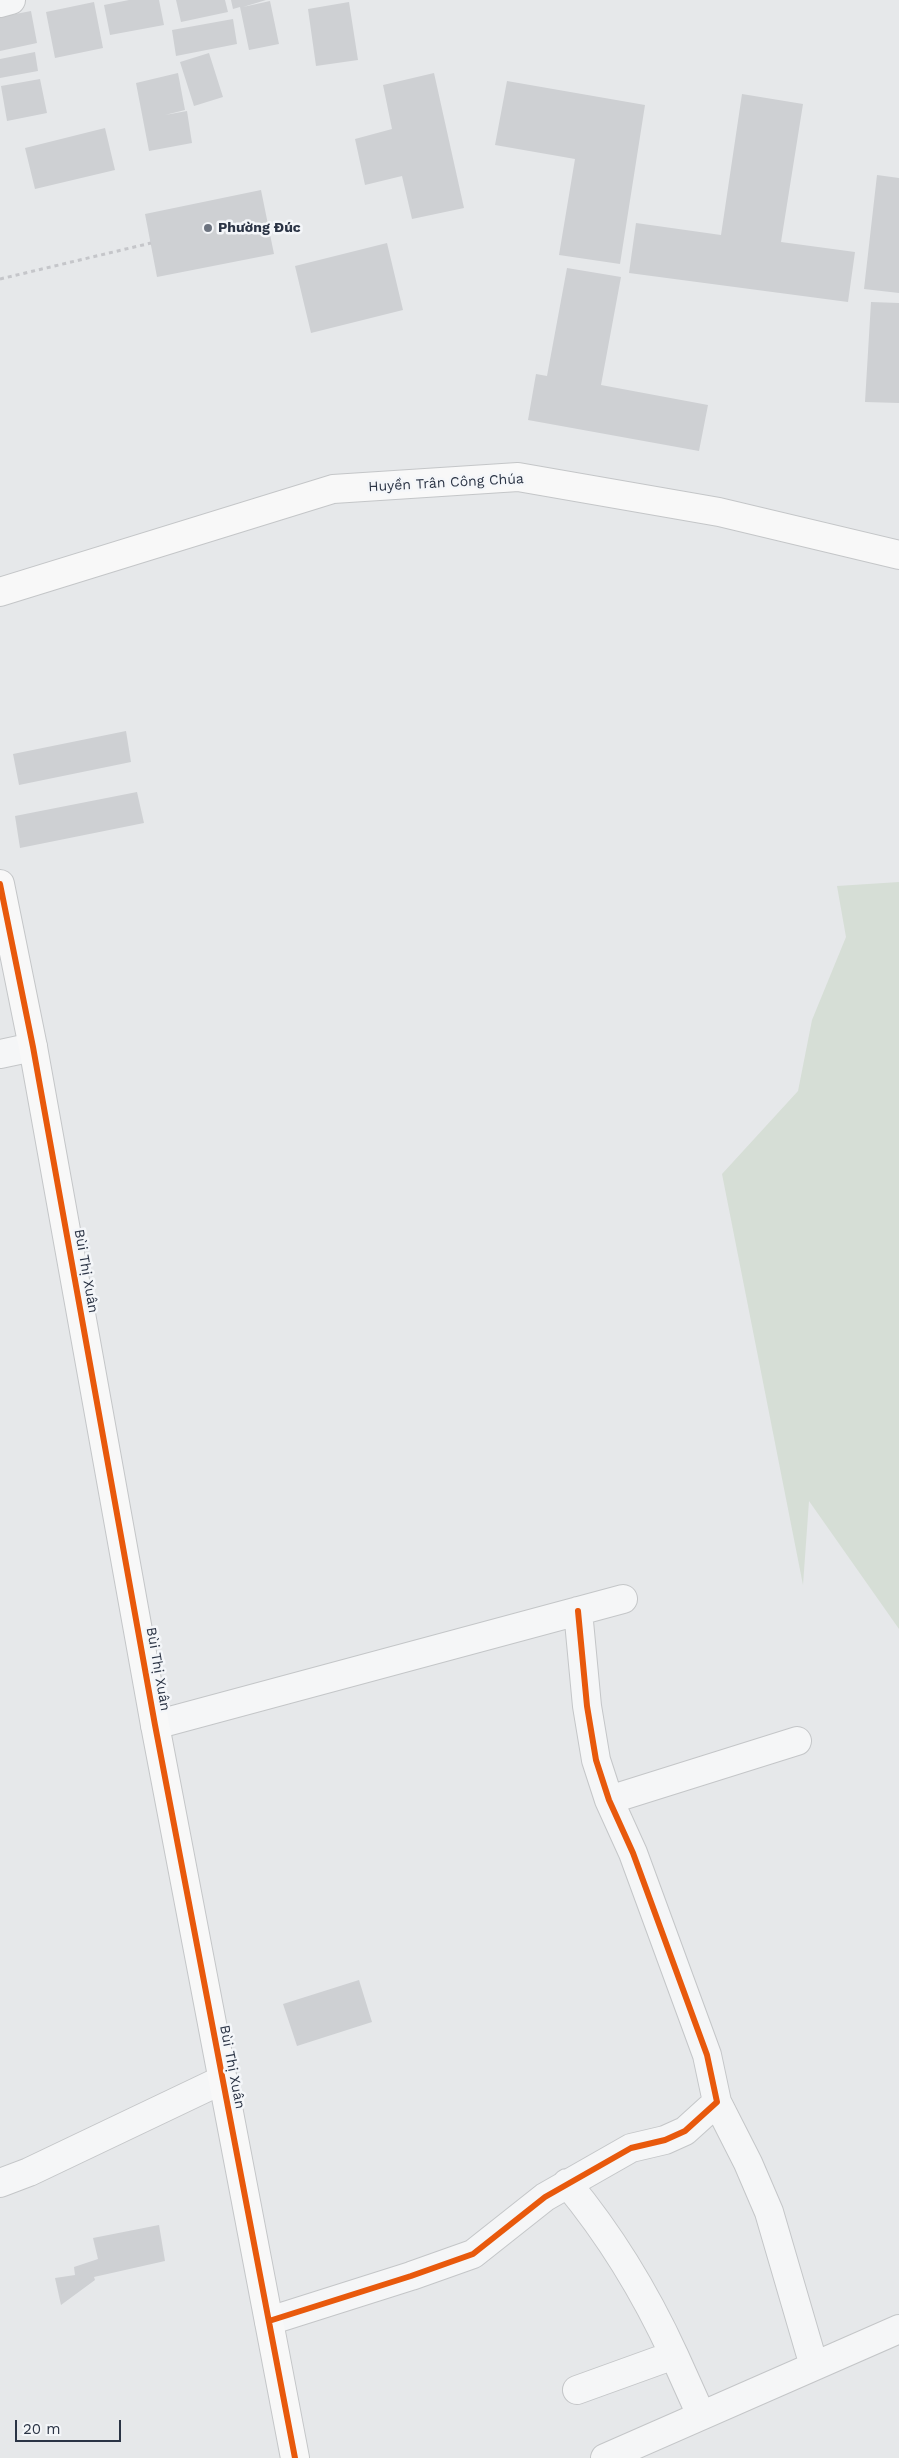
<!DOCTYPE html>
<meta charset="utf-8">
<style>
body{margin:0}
#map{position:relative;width:899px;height:2458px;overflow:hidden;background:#e6e8ea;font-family:"Work Sans",sans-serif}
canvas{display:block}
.scale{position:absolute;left:15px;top:2420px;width:106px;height:22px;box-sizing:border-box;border:2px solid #2b3445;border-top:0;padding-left:6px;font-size:15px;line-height:18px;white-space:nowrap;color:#2b3445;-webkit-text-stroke:4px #f4f6f9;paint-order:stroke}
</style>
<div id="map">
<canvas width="899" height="2458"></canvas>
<div class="scale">20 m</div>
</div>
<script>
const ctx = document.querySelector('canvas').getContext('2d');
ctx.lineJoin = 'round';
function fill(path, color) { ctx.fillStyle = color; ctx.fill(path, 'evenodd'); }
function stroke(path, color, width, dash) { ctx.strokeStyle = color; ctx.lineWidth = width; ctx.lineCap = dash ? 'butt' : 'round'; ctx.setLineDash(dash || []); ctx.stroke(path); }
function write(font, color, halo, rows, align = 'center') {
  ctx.font = font + ' "Work Sans",sans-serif'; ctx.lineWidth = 5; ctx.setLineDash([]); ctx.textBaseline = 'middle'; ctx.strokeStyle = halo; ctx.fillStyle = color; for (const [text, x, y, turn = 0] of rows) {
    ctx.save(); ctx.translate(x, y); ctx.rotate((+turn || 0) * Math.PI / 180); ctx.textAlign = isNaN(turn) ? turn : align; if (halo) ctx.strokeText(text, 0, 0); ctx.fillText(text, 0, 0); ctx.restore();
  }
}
fill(new Path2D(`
 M899,882V1629L809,1501L803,1585L722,1174L798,1091L812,1020L846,937L837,886Z`), '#d6ded6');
fill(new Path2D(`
 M129,0H159L164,25L110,35L104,5Z
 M176,0H225L228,12L181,22Z
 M231,0H266L243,7L270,1L279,44L249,50L240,7L233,9Z
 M94,2L103,48L55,58L46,12Z
 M349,2L358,60L316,66L308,9Z
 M31,11L37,43L0,51V17Z
 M233,19L237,44L176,56L172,30Z
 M35,52L38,71L0,78V59Z
 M209,53L223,97L194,106L180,62Z
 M178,73L185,110L165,115L187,111L192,143L149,151L136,83Z
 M434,73L464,208L412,219L402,176L365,185L355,139L392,129L383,85Z
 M40,79L47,113L7,121L1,86Z
 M507,81L645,105L620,264L559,255L575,159L495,145Z
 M742,94L803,104L781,242L855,252L848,302L629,273L636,223L721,235Z
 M105,128L115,170L35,189L25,148Z
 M877,175L899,178V293L864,289Z
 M261,190L274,254L157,277L145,214Z
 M387,243L403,310L311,333L295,266Z
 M567,268L621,277L601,385L708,405L699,451L528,420L536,374L547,376Z
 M871,302L899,303V403L865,402Z
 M126,731L131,762L19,785L13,754Z
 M137,792L144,823L20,848L15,816Z
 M359,1980L372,2022L297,2046L283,2004Z
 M159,2225L165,2261L94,2277L95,2280L61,2305L55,2278L75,2275L74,2267L98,2259L93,2238Z`), '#ced0d3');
const street = new Path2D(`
 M0,3L11,0
 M0,1054L33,1047
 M155,1725L623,1599
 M609,1800L797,1741
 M717,2102L748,2163L769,2212L814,2366
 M0,2183L29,2172L222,2080
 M567,2183C611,2236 646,2294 674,2355
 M269,2321L411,2276L473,2254L545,2197L631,2148L665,2140L685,2131L717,2102L707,2055L633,1853L609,1800L596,1760L587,1706L578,1611
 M577,2390L674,2355L701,2415
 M605,2458L899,2329`);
const secondary = new Path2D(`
 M0,592L333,489L518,477L719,512L899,555
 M0,884L33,1047L155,1725L295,2458`);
stroke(street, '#c4c6c8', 30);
stroke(secondary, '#c4c6c8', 30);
stroke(new Path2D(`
 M0,279L151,243`), '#c5c6ca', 3, [4, 4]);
stroke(street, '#f5f6f7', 28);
stroke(secondary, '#f8f8f8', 28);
stroke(new Path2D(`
 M0,884L33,1047L155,1725L295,2458
 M269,2321L411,2276L473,2254L545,2197L631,2148L665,2140L685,2131L717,2102L707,2055L633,1853L609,1800L596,1760L587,1706L578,1611`), '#e8590c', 6);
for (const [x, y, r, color] of [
 [208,228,5,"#6c737f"]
]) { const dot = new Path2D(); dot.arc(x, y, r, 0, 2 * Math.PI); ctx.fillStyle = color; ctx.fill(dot); stroke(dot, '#f4f6f9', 2); }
write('bold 14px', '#2b3445', '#f4f6f9', [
 ["Phường Đúc",218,228]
], 'left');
write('14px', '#2b3445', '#f4f6f9', [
 ["Huyền Trân Công Chúa",446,483,-3],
 ["Bùi Thị Xuân",86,1271,80],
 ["Bùi Thị Xuân",158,1669,80],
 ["Bùi Thị Xuân",232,2067,79]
]);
</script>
